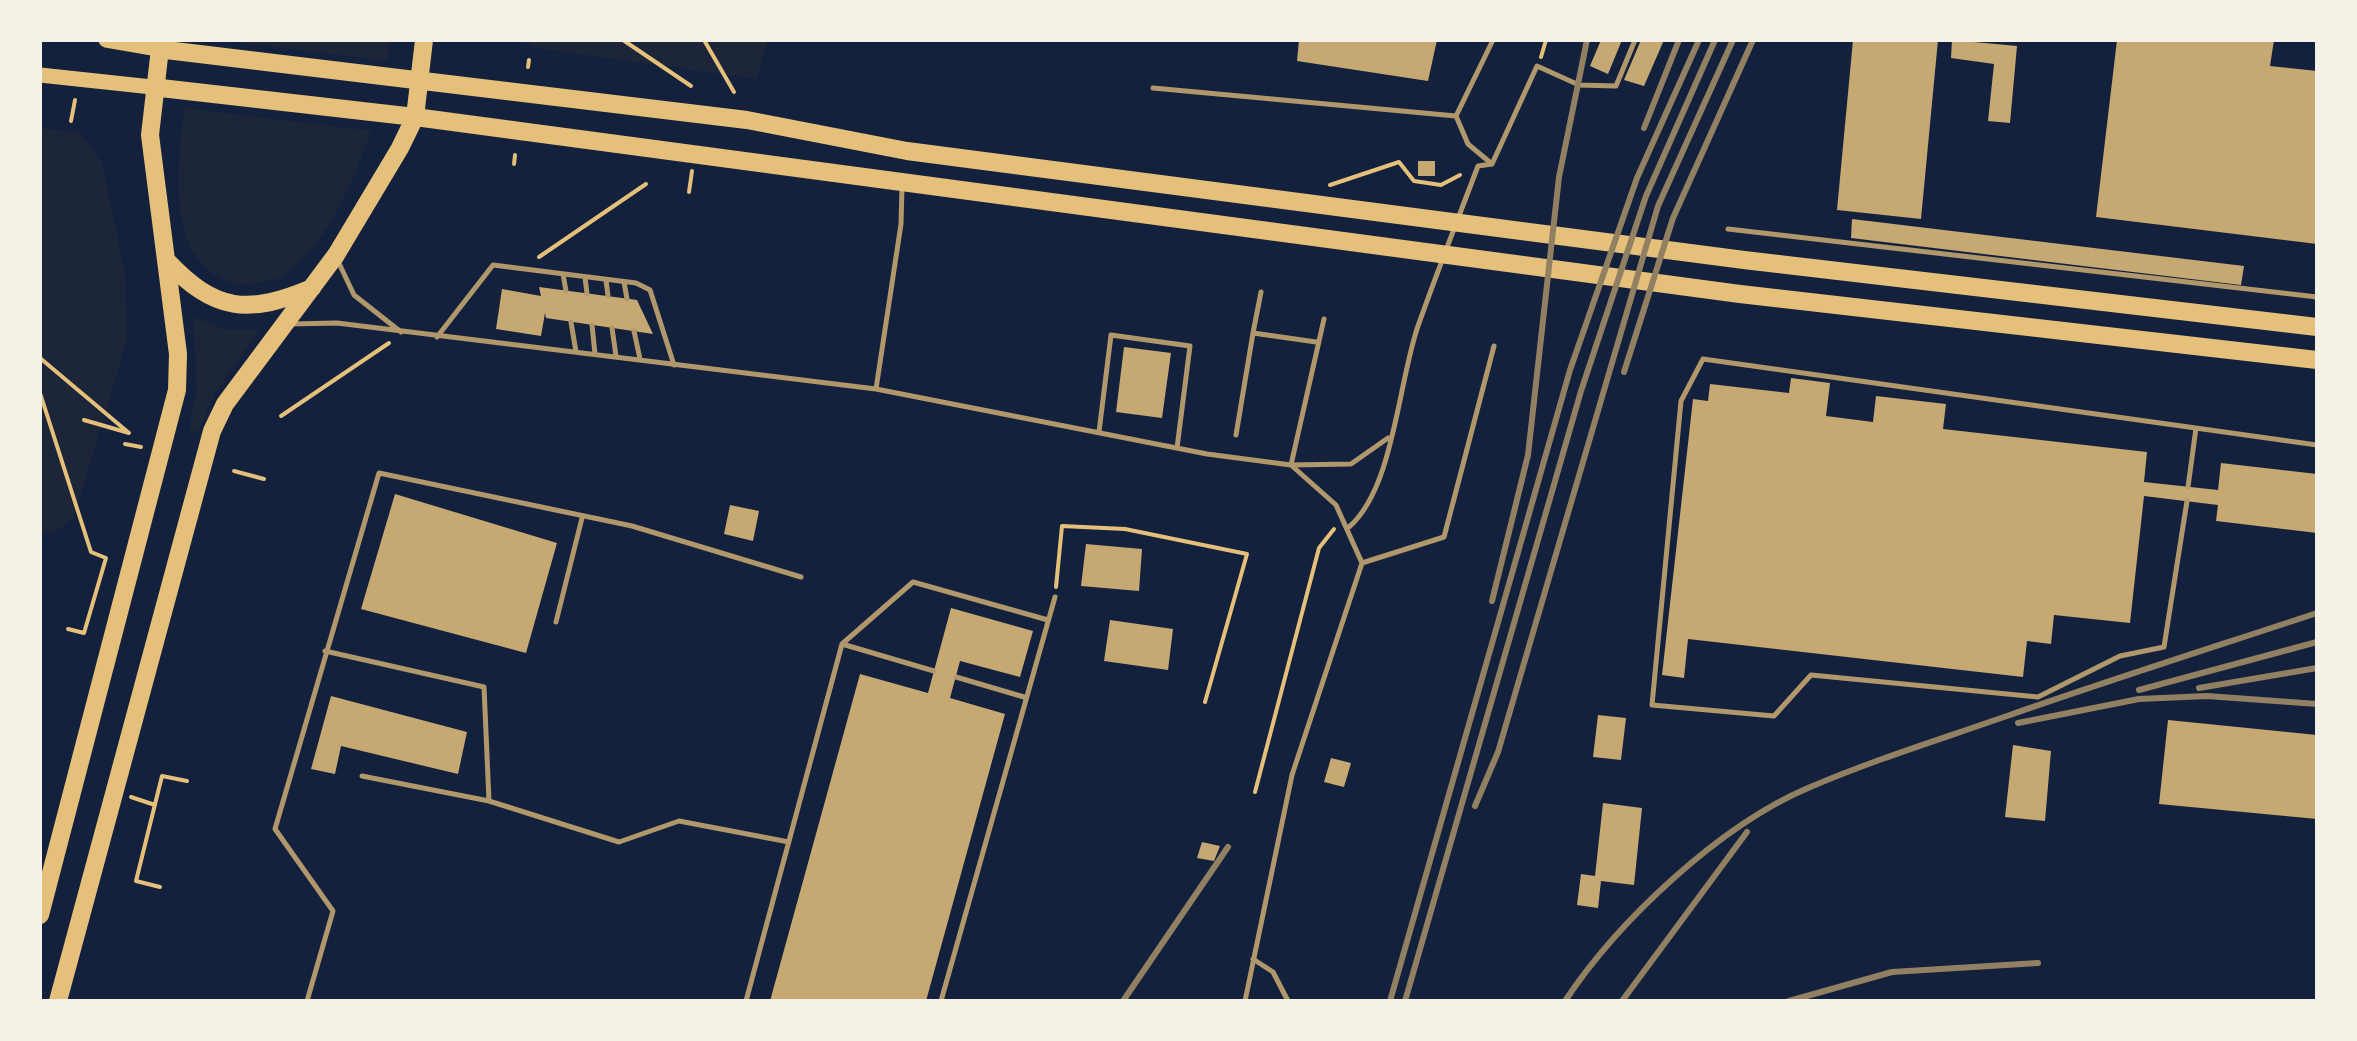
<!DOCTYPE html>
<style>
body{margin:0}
#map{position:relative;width:2357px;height:1041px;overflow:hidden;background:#14213d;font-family:"DM Sans",sans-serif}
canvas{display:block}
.frame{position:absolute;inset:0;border:42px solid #f6f1e7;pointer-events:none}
</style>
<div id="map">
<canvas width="2357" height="1041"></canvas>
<div class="frame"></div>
</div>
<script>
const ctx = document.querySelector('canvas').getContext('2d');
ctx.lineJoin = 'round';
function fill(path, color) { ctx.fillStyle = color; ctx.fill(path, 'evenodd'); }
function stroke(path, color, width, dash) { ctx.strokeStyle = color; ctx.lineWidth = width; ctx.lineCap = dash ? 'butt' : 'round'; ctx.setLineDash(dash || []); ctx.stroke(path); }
fill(new Path2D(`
 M223,40H388L387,61Z
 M520,40H768L757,79L536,48Z
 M184,108L372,131C353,178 331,237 291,270C278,281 249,287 233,283C163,262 178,165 184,108Z
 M40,128L81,133L102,163L125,273L127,340L74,517L53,534L40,532Z
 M193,316L224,330L260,329L215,393L199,430L194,432L189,429L197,389Z`), '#1d2539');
fill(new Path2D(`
 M1299,40H1437L1428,81L1297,61Z
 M1601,40H1622L1608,74L1590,66Z
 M1641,40H1664L1644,86L1624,80Z
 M1853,40H1938L1921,219L1837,210Z
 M1952,40L2017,46L2010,123L1988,121L1994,64L1951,58Z
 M2117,40H2274L2270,66L2317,71V244L2096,217Z
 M1418,161H1435V176H1418Z
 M1852,219L2244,266L2241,285L1851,238Z
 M539,287L637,300L653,334L546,318L545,313L541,336L496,329L502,289L541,296Z
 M1124,347L1171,353L1162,418L1116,412Z
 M1791,378L1830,383L1826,416L1873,422L1876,396L1946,404L1943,429L2147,452L2144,482L2218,490L2221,463L2317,474V533L2216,521L2218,505L2144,496L2130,623L2054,615L2051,644L2027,641L2023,677L1688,639L1684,678L1662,675L1693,399L1708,401L1710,384L1789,393Z
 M395,494L557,543L526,653L361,609Z
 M730,505L759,511L753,541L724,534Z
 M1086,544L1142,549L1139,591L1081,586Z
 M951,608L1033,631L1020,677L960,661L950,698L1005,714L926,1001H770L860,674L928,693Z
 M1110,620L1173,629L1168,670L1104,661Z
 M331,696L467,732L458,774L341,746L335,774L311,769Z
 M1598,715L1626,718L1621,760L1593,757Z
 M2168,720L2317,735V819L2159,804Z
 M2013,745L2051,751L2045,821L2005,817Z
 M1331,758L1351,763L1344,787L1324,782Z
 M1603,803L1642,808L1634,885L1601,881L1598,908L1577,905L1581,874L1595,876Z
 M1202,842L1220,846L1214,861L1197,858Z`), '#c6a872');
stroke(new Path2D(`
 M623,40L691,86
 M704,40L734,92
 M1541,57L1546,40
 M528,67L529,60
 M71,121L75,100
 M514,164L515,155
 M1330,185L1399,162L1414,181L1441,185L1460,175
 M689,192L692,171
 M539,257L646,184
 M40,358L129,433L84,420
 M40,393L91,552L106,558L84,633L68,629
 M281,416L389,343
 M125,444L141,447
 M234,471L264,479
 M1056,587L1062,526L1125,529L1247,554L1205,702
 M1255,792L1319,548L1334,529
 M131,797L155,805
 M160,887L136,881L162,776L187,781`), '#e5c07b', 4);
stroke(new Path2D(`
 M1153,88L1456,116L1468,144L1492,164
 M1456,116L1493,40
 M1728,229L2317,297
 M337,259L354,295L401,332
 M563,274L566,291
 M585,277L587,294
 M606,280L608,296
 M624,282L627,299
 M1324,319L1291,465L1351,464L1388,438
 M571,322L576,352
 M290,324L337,323L876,389L901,224L902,187
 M592,325L595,354
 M612,328L616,356
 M634,331L640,359
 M1253,333L1261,292
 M437,337L493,265L636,283L650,290L674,365
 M876,389L1207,454L1291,465L1336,505L1362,563L1292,775L1245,1001
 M1099,432L1111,335L1190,346L1177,448
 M1236,435L1253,333L1316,342
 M2188,487L2196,428
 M2187,501L2164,647L2120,656L2038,697L1811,675L1774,716L1652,705L1681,401L1703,359L2317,445
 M1349,527C1394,488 1398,383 1418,326C1437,272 1458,219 1478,166L1492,164L1537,66L1579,85L1616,86L1635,40
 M1362,563L1444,537L1494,346
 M556,622L582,518
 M842,644L934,671
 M325,651L484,687L489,801L619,842L679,821L789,842
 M956,677L1024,697
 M362,776L489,801
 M1253,959L1273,972L1288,1001
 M307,1001L333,911L275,829L379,473L632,526L801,577
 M746,1001L842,644L913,582L1048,620
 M941,1001L1055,597`), '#b1986c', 5);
stroke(new Path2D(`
 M106,40L158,49
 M40,75L152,87`), '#e5c07b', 15);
stroke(new Path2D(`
 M158,49L747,120L907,151L1744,260L2317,327
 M152,87L415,117L1740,294L2317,360
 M167,261C215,312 248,315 312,288
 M40,915L177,390L178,354L150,135L161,40
 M58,1001L212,431L225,404L336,255L400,148L415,117L424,40`), '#e5c07b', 18);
stroke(new Path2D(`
 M1644,128L1679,40
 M1624,372L1673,218L1753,40
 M1492,601L1528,455L1559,177L1587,40
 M2199,688L2317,668
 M2139,690L2317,642
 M2018,723L2139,699L2207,696L2317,704
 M1475,806L1498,752L1658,206L1733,40
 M1123,1001L1228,847
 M1390,1001L1570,370L1637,178L1699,40
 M1405,1001L1581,391L1646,196L1715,40
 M1565,1001C1618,921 1719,826 1808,788C1873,760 1941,739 2007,716C2110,680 2214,647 2317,613
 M1622,1001L1747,832
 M1789,1001L1892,972L2038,963`), '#918062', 6);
</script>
